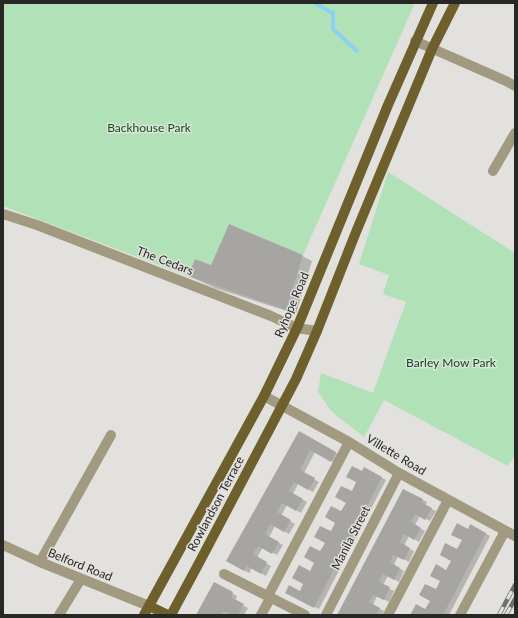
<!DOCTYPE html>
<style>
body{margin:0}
#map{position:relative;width:518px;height:618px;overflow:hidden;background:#e2e1dd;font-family:Lato,sans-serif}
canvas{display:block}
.frame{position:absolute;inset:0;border:4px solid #272726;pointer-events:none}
</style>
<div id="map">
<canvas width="518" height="618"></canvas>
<div class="frame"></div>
</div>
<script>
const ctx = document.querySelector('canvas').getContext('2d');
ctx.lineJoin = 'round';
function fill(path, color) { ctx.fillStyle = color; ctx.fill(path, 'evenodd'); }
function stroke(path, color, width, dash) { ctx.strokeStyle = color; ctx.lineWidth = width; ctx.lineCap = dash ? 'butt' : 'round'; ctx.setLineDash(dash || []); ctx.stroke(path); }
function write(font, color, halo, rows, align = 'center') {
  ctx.font = font + ' Lato,sans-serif'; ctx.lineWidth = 3; ctx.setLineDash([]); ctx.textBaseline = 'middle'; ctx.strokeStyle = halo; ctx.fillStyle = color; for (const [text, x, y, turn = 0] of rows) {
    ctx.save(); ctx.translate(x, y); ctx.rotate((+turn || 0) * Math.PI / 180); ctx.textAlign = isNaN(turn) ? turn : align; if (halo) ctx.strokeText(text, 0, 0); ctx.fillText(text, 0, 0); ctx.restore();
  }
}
fill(new Path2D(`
 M3,3H415L303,255L229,224L211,265L195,259L188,276L3,206Z
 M388,172L515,253V455L508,466L384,400L364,437L332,412L318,392L321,373L373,393L406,302L383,294L389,275L359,264Z`), '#b1e1b6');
fill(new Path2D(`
 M302,256L312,261L296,314L215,288L189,276L211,266Z
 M299,432L340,455L335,463L315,452L304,473L319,482L313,492L298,484L293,494L307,502L301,513L287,505L281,516L295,524L289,534L275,526L269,537L283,545L277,555L263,547L257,558L271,566L266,576L252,568L249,573L227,561Z
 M365,469L386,480L319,609L291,595L300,592Z
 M403,490L427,502L425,506L436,511L430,521L420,516L415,525L425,531L419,542L409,536L404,546L414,551L409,562L398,556L394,565L404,571L399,582L388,576L383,585L394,591L389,602L377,596L373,605L384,611L382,615H338Z
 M471,525L490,536L449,615H411L426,611Z
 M214,583L237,596L235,601L248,608L244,615H233L228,613L227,615H197Z`), '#0003');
stroke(new Path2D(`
 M315,3L333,13V29L357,51`), '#8bd2f2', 4);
fill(new Path2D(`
 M229,224L303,255L286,310L188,276L195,259L211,265Z
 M299,431L336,452L331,462L310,450L300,470L315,478L312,485L308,490L294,482L289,491L303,499L296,511L282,503L277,512L291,520L284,532L270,524L265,534L279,542L272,554L258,546L253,554L267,562L261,574L247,566L244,571L226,561Z
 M352,466L362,471L364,467L382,477L314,608L285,593L289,585L300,591L303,584L292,578L299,565L310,571L314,563L304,557L310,546L320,551L322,548L325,543L314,537L320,526L331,531L335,523L325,517L331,506L341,511L346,503L335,497L341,486L352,491L356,482L346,477Z
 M403,489L423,499L421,502L432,508L425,520L415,514L411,522L421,528L414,540L404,534L400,542L410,548L404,560L393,555L390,562L400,568L394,580L383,574L379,582L390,587L384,600L373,595L369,602L380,608L376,615H337Z
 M457,523L468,529L470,524L486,533L443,615H410L416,604L425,609L430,601L419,595L425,584L436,589L440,581L430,576L436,564L446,570L451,561L440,555L445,543L457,549L462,540L451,535Z
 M214,582L233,592L231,597L244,604L238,615H231L224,611L221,615H196Z`), '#a7a5a2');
stroke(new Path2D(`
 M415,41L506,81L515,86
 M493,171L515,133
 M3,214L37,225L271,316L297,328L317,331
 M264,396L349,442L399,473L515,536
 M3,545L40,562L149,606
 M40,562L111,435
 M224,574L305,615
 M268,596L349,442
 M59,615L81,579
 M261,615L271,597
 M326,615L399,473
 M388,615L448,500
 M460,615L505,531`), '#a29a80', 10);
stroke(new Path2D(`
 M149,606L168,615
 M144,615L264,396L297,328L388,105L433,3
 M171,615L199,563L296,379L317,331L356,232L432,49L455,3`), '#6e602d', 10);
const rail = new Path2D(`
 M499,615L515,585
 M506,615L515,599`);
stroke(rail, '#6f6f6d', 4.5);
stroke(rail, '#e2e1dd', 3, [9]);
write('12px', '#00521a', '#e2e1dd', [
 ["Backhouse Park",149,128],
 ["Barley Mow Park",451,363]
]);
write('12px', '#272726', '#e2e1dd', [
 ["The Cedars",165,261,21],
 ["Ryhope Road",292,305,-67],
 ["Villette Road",396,455,31],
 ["Rowlandson Terrace",216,504,-62],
 ["Manila Street",351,538,-63],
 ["Belford Road",80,565,22]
]);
</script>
